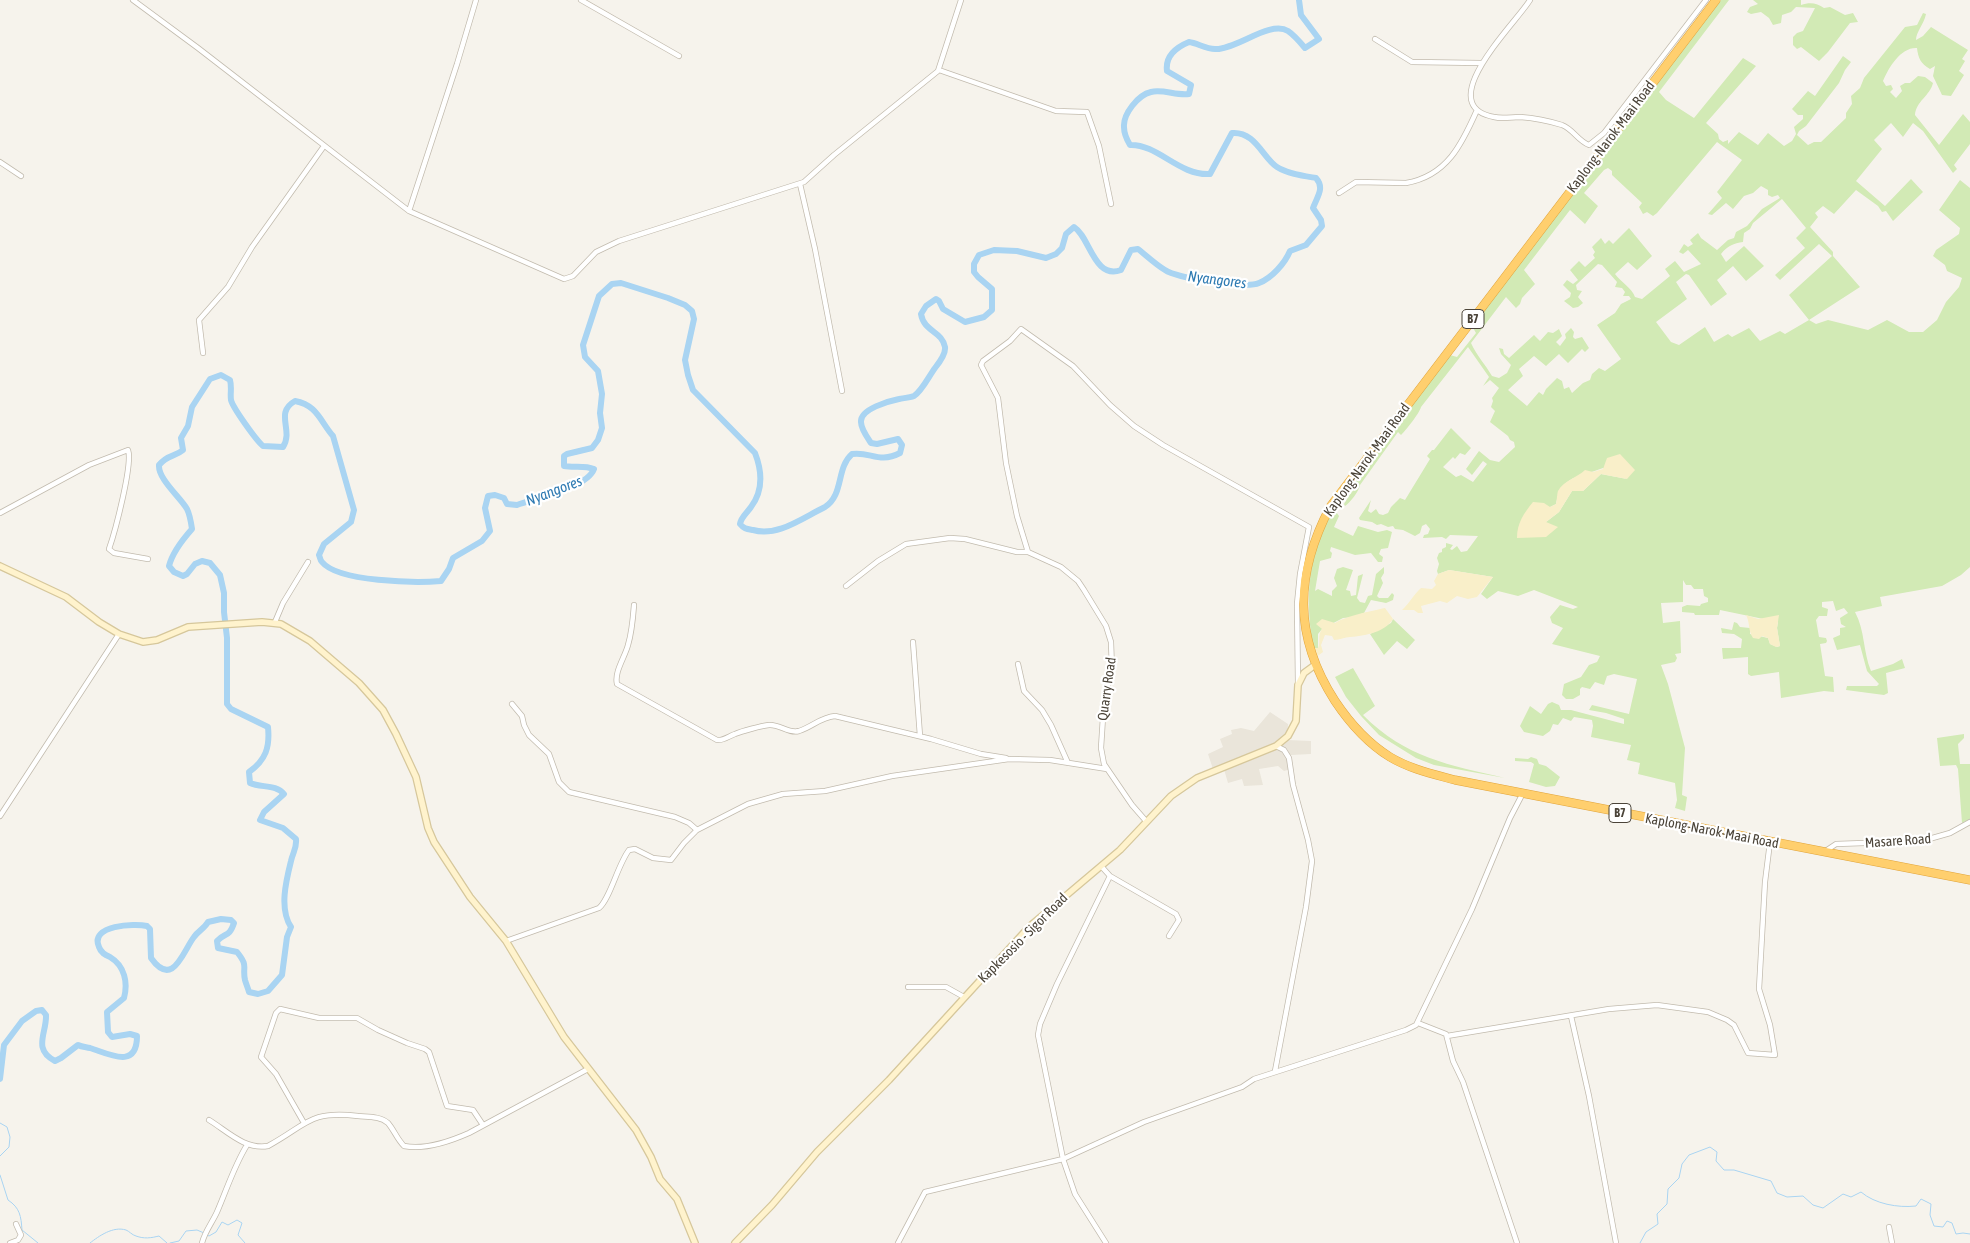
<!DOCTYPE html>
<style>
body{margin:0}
canvas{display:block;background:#f6f3ec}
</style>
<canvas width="1970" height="1243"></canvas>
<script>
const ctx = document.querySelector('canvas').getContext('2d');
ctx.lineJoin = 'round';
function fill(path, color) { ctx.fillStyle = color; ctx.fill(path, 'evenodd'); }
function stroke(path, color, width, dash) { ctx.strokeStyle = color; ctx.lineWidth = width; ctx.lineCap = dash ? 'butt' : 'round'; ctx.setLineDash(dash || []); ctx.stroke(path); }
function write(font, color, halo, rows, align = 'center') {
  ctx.font = font + ' "Asap Condensed",sans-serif'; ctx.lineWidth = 4.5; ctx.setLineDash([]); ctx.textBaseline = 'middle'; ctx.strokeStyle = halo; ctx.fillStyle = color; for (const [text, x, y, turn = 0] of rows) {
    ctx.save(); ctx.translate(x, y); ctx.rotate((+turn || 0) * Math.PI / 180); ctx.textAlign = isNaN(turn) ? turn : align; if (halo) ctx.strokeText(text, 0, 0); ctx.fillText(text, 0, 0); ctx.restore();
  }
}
fill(new Path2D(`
 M1270,712L1288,724L1287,740L1311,741V754L1291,755V769L1284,771L1278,766L1259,769L1263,785L1244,786L1242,779L1228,783L1223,766L1213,769L1208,754L1223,747L1220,739L1232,734L1231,730L1241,728L1254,731Z`), '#eae5da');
fill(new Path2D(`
 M1721,0H1729L1659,92L1666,100L1694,118L1743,58L1756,66L1706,123L1718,134L1719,139L1723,142L1728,140V144L1739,132L1758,145L1768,133L1784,146L1792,141L1796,134L1794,127L1803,119V115H1798L1792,109L1808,91L1815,96L1843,56L1851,62L1845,70L1839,83L1806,126L1799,131L1797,135L1808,145L1814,142H1821L1846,118V113L1852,104L1851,96L1860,88L1864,78L1905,27L1917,25L1923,13L1926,14C1924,24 1916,32 1916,40L1923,36L1931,27L1968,50L1962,59L1965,61L1959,71L1964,75L1951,96L1942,95L1933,76L1935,66L1930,69C1921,64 1918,58 1917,48C1901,47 1889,67 1883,81L1886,86L1891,85L1893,89L1890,92L1896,98L1902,91L1900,86L1905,83H1910L1918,76L1925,77L1933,83C1930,96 1916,101 1915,115L1939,145L1963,114L1970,122V144L1954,165L1957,169L1953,173L1923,131L1913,123L1903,137L1891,123L1874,140L1882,149L1856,181L1885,206L1911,179L1923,192L1893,221L1886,211L1882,212L1878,206L1856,190L1834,214L1823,206L1815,213L1818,217L1810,227L1833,252V256L1860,287L1809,320L1816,324L1828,320L1868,330L1887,320L1909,332H1923L1937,320L1946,302L1959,287L1962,278L1947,271L1945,265L1933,256L1936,250L1959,234L1960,228L1939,210L1960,180L1970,188V567L1961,575L1942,586L1880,597L1882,606L1855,612C1865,630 1863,652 1871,671L1893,664L1902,659L1905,668L1886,673L1888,693L1884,695L1846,690L1847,686H1877L1879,684L1867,671L1860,645L1837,650L1833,638L1840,635V628L1846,627L1841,624L1840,618L1848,613L1844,608L1836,611L1833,601L1822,602V607L1828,609L1827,616H1819L1816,620L1819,637L1826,638L1827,641L1826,643L1820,644L1825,676L1833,677L1834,692L1824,691L1781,698L1779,672L1751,676L1748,674V657L1723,659L1722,648H1741L1742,639L1734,634L1722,633L1721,628L1732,630L1734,622L1737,623L1740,627L1750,628V634L1768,638L1770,644L1777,647L1780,646L1777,628L1778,622L1720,610L1719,615H1695L1694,613L1682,612V607L1687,605L1700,606L1701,604L1708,602V598L1704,596L1703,589H1694L1691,585H1686L1683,580V602L1661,603L1663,623L1680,621L1681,653L1675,654L1677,658L1675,662L1661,665L1668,684L1685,748L1682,795L1687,797L1685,811L1675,808L1677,800L1675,783L1638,774L1640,763L1627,760L1631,745L1591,737L1593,726L1592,720L1574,717L1571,721L1563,718L1558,725L1553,724L1550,731L1543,736L1524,732L1520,726L1530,706L1541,714L1548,704L1552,702L1559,705L1561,710H1571L1624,724V719L1606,713L1589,710L1592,705L1629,714L1637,679L1614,674L1607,676L1604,685L1595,682L1590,689L1582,687L1580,689V695L1573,699H1566L1562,695L1564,684L1581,677L1589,665L1597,662L1600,656L1552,644L1563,628L1552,623L1550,617L1560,605L1573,609L1578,607L1534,590L1518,596L1498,591L1487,599L1481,594L1493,577L1449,570L1438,574L1437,571L1439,564L1437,558L1439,553L1442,552V549L1446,547V543L1453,545L1450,549L1452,550L1457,546L1461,552L1467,551L1478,536L1450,535L1446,539L1442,537L1423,538L1424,535L1428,534L1430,529L1426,524L1422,526L1420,533L1415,536L1403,530L1395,529L1393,526L1388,527L1381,524L1377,525L1372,522L1360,520L1359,518L1371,500L1368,511L1371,513L1376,509L1379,514L1383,515L1388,513L1391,507L1400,498L1405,500L1430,459L1427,456L1432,450H1434L1451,428L1471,448L1465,455L1460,453L1455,459L1453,457L1443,467L1456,477L1461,475L1473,482L1487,464L1483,461L1472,475L1466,469L1479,451L1490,460L1499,462L1515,447L1514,442L1510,440L1508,436L1490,422L1495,411L1491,407L1493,401L1492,398L1499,388L1490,380L1483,386L1489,377L1468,347L1421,407C1419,414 1406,430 1401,435L1398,432L1360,485C1359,491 1350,503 1345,506L1344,504L1352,491L1348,487L1450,355L1457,357L1476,333L1472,326ZM1717,142L1742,160L1717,192L1722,198L1708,214L1712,215L1726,203L1733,209L1744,196L1753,193L1761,186L1768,190V195L1772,197L1778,195L1780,198L1762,209L1747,226L1736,232L1734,238L1728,240L1717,250L1701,238L1698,233L1690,240L1693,244L1688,247L1684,244L1679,252L1683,254L1688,250L1701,264L1684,272L1675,261L1665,269L1670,276L1642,299L1635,297C1632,288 1621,282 1615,274L1628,262L1637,270L1652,256L1629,228L1613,244L1609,240L1605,244L1601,238L1592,247L1595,252L1593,255L1595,258L1585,267L1579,261L1570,270L1578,280L1573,284L1567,280L1563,285L1571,293L1570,297L1564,301L1573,308L1578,307L1583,303L1578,297L1582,291L1577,290L1576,285L1598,264L1602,265L1617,282L1615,287L1622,288L1625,292L1623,296H1629L1631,299L1621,304L1615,313L1597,325L1621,359L1605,371L1599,368L1592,374L1590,380L1583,383L1572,393L1569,387L1564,389L1562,381L1557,378L1546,389L1543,395L1539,392L1527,406L1508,390L1523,376L1519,369L1534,356L1546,366L1559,354L1568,363L1582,349L1585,352L1589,348L1582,337L1575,339L1573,337L1574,332L1571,328L1565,334L1566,338L1560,346L1556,342L1562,336L1559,329L1553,333L1548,332L1540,341L1534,335L1509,358L1504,354L1503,349L1499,348L1501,354L1511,365L1507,373L1499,378L1492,376C1485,364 1477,356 1471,343L1506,297L1516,308L1520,304L1522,298L1535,284L1524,270L1570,210L1585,224L1598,206L1584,193L1604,170L1608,168L1612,171V175L1642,203L1639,207L1643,214L1647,212L1653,216L1657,213ZM1782,199L1806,228L1796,238L1805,248L1775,275L1780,280L1819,244L1832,256L1789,295L1809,320L1785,334L1780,331L1760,341L1749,328L1732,337L1728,334L1714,342L1705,327L1679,345L1671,342L1656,322L1687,299L1676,282L1686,274L1689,275L1711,306L1727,294L1717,280L1733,266L1746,281L1764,266L1744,246L1726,262L1721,254C1727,246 1734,243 1743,242L1744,233L1750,229L1753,223ZM1603,468L1627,479L1601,474L1583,491H1572L1559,512L1546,522L1550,507L1556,504C1561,475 1580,477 1603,468Z
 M1753,0H1801V5C1810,2 1817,3 1824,8L1830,7L1845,15L1853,13L1858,22L1850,23L1828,52L1819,61L1801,47L1797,49L1793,45V37L1797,33L1803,31L1815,8L1796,7L1791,12L1782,15L1781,23L1773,25L1769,18L1761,12L1751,14L1747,12L1750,7L1758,4Z
 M1334,509L1339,516L1334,527L1353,536L1358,526L1378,532L1387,530L1392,532L1388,548L1381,549L1379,554L1383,557L1382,562H1378L1371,553L1355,555L1331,547L1330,551L1332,553L1331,558L1320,561L1315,591L1318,589L1332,596V591L1337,586L1334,578L1337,569L1343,567L1353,570L1346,590L1350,591L1351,596L1356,595L1358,576L1363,574L1357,598L1360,602L1365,603L1368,596L1372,595L1376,574L1384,567V573L1381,578L1383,583L1377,596L1379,598H1388L1392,593L1394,595L1393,600L1386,603L1371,600L1364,613L1354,617L1343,618L1322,629L1318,634V648H1313C1305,594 1307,558 1334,509Z
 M1393,619L1415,640L1407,649L1397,641L1384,655L1370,634L1391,623Z
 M1353,668L1375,706L1363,715C1406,758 1449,765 1505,778L1434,765L1416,758L1379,735L1361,716L1346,697L1335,677Z
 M1964,734V738L1958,744L1960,764H1970V819L1962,823L1958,769L1956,765L1940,766L1937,738Z
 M1531,757L1537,759L1539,764L1546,766L1560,777L1555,786L1546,787L1529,782L1534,764L1531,762L1515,761V758L1528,759Z`), '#d2eab5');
fill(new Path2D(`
 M1620,454L1635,470L1627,479L1601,474L1583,491H1572L1559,512L1546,522L1558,527L1546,537L1517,538C1517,523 1524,513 1533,502L1544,503L1550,507L1556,504C1557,500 1557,494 1558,491C1564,480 1577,478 1585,470L1593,472L1603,469L1607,458Z
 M1449,570L1493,577L1477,597L1468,599L1457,596L1447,603L1440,601L1421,606L1423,613H1418L1414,610H1402C1410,603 1413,595 1421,588L1432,589L1436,585L1434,581L1438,574Z
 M1385,608L1393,619C1385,632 1365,636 1350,637C1345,637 1340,640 1334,640L1332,636L1325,635L1321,645L1323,652L1319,655L1316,656L1313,648H1318C1321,642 1317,636 1322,629L1316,624L1322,619L1335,623C1346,616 1371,611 1385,608Z
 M1746,615L1758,619L1779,615L1777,628L1780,646L1776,647L1770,644L1768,638L1762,636L1759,639L1753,638C1748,631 1750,622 1746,615Z`), '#f9efc9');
stroke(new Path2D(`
 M0,1123L7,1127L10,1137L9,1147L0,1156
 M0,1175L8,1200C20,1208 21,1216 22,1230L38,1243
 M207,1235L209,1236L216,1232L222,1222L228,1225L237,1220L242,1223L238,1235L245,1243
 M90,1243C99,1236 113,1226 126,1230C129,1231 132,1235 136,1236C144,1239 151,1238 159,1236L167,1243
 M170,1243L179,1241L186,1231L197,1230L204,1233
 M1640,1243L1646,1232L1658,1224L1657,1214L1667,1204L1668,1189L1679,1178L1682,1164L1689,1155L1710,1147L1717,1152L1716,1161L1724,1170H1734L1771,1181L1777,1193L1787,1197L1803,1196L1813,1205L1823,1208L1843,1194L1851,1197L1861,1192C1875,1204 1898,1208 1916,1206L1921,1199L1931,1204L1930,1215L1934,1226L1943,1227L1947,1221L1952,1223L1956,1234L1963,1233L1970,1234`), '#a9d4f2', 1);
stroke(new Path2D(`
 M0,1079L4,1045L22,1021L36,1011L42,1010L46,1015C47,1033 32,1049 55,1061L61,1058L78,1045C82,1047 86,1047 90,1048C109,1054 137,1070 137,1036L130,1034L112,1037L108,1032L107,1012L124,998C128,983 125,966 110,957C105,955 101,953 99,947C89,925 135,923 147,926L150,929L151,958C173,989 183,951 194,937C198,931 204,929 208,922L221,919L231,920L234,923C229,938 225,932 217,941L218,948L237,952C249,967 242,966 245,980C246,984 248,988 249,992L258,994L268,991L282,975L287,937L291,927C279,909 286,881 291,861C293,852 297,848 296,839L283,828L260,820L264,812L284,794C276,784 261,788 250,783L249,772C266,760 270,747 268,727L231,709L227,704V638L224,612V593L220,575L210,563L202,561L195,564L187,574L183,576L174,572L169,566C172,554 184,538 192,529C191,522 190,515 187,509C180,497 158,479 159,465C168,454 175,457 183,450L181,438L188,426L192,407L210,379L221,375L230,380C232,387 230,394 231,400C233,408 256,440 263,446L283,447C294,430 274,413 295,401C317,405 320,421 333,436L354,510L351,522L324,544L319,555C320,557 320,560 322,562C338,582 416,583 441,581L449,569L453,558L482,541L490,531L485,508L488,496L495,495L504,498L507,504L517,505C536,498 587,488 594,469C584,465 574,468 564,466V456L567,454L592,448L598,440L602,428L600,413L602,394L598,371L585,357L583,345L599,296L612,284L621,283L668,298L685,305L692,311L694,319L685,360L688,375L693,390L755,453C762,471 763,491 751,507C747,513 741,517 740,524C744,529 747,529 753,530C778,537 802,518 825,507C844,495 836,468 852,454C870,451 879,464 900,453L902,445L898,439L877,444L871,443C867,437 861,429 861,422C860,409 889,401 899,399C903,398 909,398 914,396C922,391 929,376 935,368C939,363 946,354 945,347C942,331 924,332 921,314L926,306L936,299L939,301L943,309L965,322L984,317L992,310V289L978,277L974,272V264L979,255L994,250L1017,251L1046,258L1056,254L1062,248L1066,234L1074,227C1090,237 1094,280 1121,270L1131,250L1138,249C1147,256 1155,264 1165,270C1177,278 1246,289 1259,283C1272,278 1285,263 1290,251L1306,245L1322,226L1321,220L1313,208C1317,197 1325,188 1316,178C1304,176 1288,174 1277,167C1263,158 1255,131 1232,133L1210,174C1179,176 1158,144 1130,145C1127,140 1124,134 1124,127C1123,114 1138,95 1151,92C1163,89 1177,96 1189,94L1191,85L1167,71C1165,56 1177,47 1189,42C1197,43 1206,49 1215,49C1236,50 1270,20 1288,31C1294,35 1300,42 1305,48L1319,39L1301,15L1299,0`), '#a9d4f2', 6);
const street = new Path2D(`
 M133,0L198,48L409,211L564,279L573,276L596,252L619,241L804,182L834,155L938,71L961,0
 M581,0L679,56
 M1530,0C1517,22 1430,105 1494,117C1502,119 1512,117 1520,117C1534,118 1549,121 1562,125C1573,129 1578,141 1589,145L1604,133L1706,0
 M1375,39L1412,62L1481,63
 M939,70L1056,111L1087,112L1099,146L1111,204
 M0,162L21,176
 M800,184L815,249L842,391
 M1339,193L1356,182L1406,183C1447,176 1462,144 1477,110
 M409,211L457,64L476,0
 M203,353L199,320L228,287L252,247L324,146
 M0,513L89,465L128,450C133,464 115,532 109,549L114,553L148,559
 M1028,552L1017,516L1006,463L998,398L981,365L983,361L1010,341L1021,329L1073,366L1110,405L1134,426L1163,445L1309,527L1300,574L1297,604L1298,685
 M846,586L878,561L906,544L950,538L965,539L1017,552H1028L1061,567L1078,581L1084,590L1106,626L1111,642L1112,669L1104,700L1103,717L1101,748L1104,764L1132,805L1146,821
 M634,605C633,618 632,632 628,645C625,657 614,672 617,684L717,740C723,741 729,736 735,734C742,731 761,726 769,725C780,724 788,734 799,731C812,727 821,717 835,716L931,739L981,754L1006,758
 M275,622L283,603L308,562
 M913,642L920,736
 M1018,664L1024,691L1042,710L1051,725L1068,763
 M512,704L522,716L524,725L529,735L549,754L559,782L569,792L675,817L689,823L697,830
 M0,816L119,634
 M1824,852L1836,844L1922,841L1950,833L1970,822
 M1101,866L1110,876L1176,914L1179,920L1169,936
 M506,941L599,908C610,899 618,864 629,850L635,849L653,858L671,860L684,843L697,830L748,804L783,794L825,791L892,776L1009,759L1050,760L1107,769
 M908,987H946L964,997
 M1571,1016L1589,1096L1616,1243
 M1418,1023L1446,1034L1453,1061L1463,1082L1517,1243
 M1447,1036L1609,1009L1657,1005L1708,1012L1727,1020L1734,1025L1748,1053L1775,1055L1770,1025L1759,989L1765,882L1770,842
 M1275,1071L1306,907L1312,861L1308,840L1293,785L1289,758L1284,750L1276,746
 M209,1120C227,1131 245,1150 268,1146C307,1125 309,1110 358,1116C368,1117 380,1116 388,1123C394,1130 397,1139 404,1146C424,1150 451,1141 469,1133L588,1069
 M304,1123L276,1074L261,1057L276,1013L280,1009L319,1018H357L378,1030L407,1043L425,1049L429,1052L447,1106L473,1110L483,1125
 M1889,1227L1892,1243
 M10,1243L18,1240L21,1235L16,1224
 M202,1243C205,1231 212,1223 217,1212C227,1189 234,1166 247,1145
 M898,1243L925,1192L1063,1159L1144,1122L1242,1087L1254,1079L1406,1030L1416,1025L1472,909L1510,818L1523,793
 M1106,1243L1075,1194L1063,1159L1038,1035L1040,1024L1057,984L1110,876`);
const secondary = new Path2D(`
 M0,566L66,597L99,622L119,634L143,642L157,640L188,627L262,622L281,624L310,641L359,683L383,710L396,734L416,777L428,828L434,842L470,897L506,941L564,1037L636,1130L651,1157L660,1179L677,1199L695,1243
 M735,1243L772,1205L817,1152L889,1080L1030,926L1120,850L1171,796L1197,778L1276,746L1288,736L1296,721L1298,685L1304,673L1315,665`);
const highway = new Path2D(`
 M1716,0L1330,507C1295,574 1293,636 1335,701C1349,722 1369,744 1390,757C1410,769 1433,774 1455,780L1970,880`);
stroke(street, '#c2bbae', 6);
stroke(secondary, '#d6c79b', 8);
stroke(highway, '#e0a43c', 9);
stroke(street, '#fff', 4.5);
stroke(secondary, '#fff3cd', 5.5);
stroke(highway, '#ffcf6e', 8);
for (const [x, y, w] of [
 [1473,319,22],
 [1620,813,22]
]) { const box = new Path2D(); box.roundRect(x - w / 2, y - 9.5, w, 19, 4); ctx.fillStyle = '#fff'; ctx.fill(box); stroke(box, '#4b4439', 1); }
write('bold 12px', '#4b4439', null, [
 ["B7",1473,319],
 ["B7",1620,813]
]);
write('14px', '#4b4439', '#fff', [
 ["Kaplong-Narok-Maai Road",1611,137,-53],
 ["Kaplong-Narok-Maai Road",1367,460,-54],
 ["Quarry Road",1107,689,-82],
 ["Kaplong-Narok-Maai Road",1712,831,11],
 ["Masare Road",1898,841,-4],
 ["Kapkesosio - Sigor Road",1023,938,-45]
]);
write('italic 15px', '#2e7ab2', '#fff', [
 ["Nyangores",1217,280,7],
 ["Nyangores",554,491,-21]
]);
</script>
